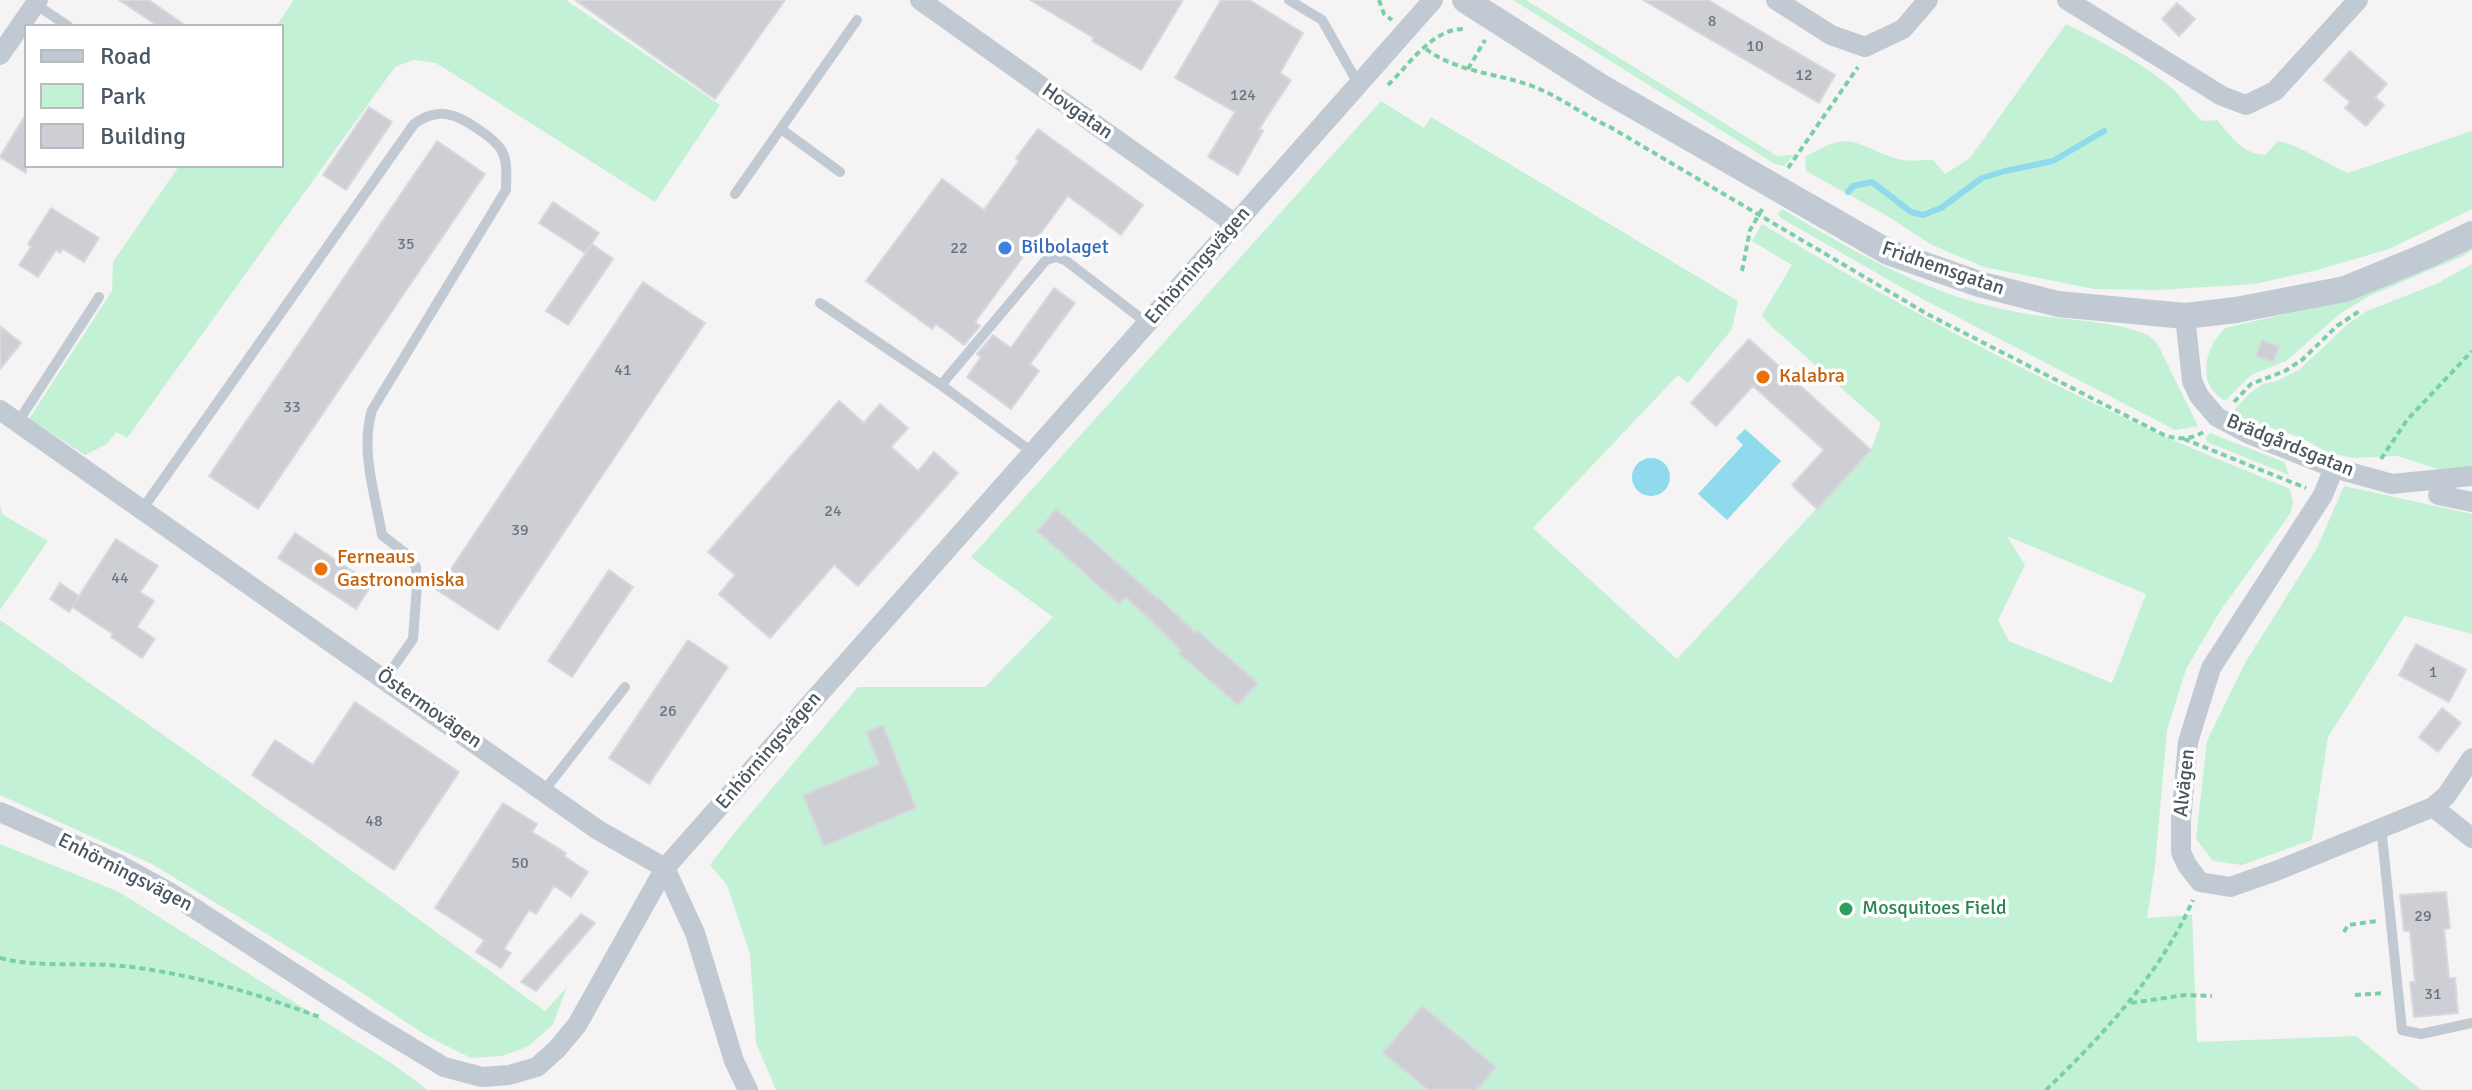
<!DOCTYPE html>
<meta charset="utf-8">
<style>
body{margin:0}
#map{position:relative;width:2472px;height:1090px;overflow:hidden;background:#f5f3f3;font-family:Signika,sans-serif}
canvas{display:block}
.legend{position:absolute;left:24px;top:24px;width:260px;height:144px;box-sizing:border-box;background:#fff;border:2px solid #b7bbc0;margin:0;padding:10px 14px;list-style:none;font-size:24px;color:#4a5661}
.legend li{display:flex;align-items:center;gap:16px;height:40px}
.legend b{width:40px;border:2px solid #b7bbc0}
</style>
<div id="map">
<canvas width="2472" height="1090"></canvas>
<ul class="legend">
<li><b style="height:10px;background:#c1cad2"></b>Road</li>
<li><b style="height:22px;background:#c3f1d5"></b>Park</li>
<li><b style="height:22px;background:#cdcfd5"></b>Building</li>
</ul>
</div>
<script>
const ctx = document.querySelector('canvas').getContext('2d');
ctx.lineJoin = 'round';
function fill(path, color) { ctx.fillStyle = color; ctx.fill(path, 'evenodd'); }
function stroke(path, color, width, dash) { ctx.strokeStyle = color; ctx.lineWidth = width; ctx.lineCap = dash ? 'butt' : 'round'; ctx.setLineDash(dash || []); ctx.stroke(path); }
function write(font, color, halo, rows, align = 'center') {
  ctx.font = font + ' Signika,sans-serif'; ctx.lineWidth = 7; ctx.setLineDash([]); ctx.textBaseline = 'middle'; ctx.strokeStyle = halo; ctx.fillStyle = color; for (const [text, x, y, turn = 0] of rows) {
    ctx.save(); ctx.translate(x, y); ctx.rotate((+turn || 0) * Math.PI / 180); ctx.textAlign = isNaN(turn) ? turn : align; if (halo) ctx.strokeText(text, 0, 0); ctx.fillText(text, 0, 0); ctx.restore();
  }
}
fill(new Path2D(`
 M294,0H566L720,105L655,202L436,63L413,60L395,67L127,438L116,432L107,444L85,455L29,419L112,291L113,262L179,166H282V26H276Z
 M1513,0H1526L1777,156L1794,155L1784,166L1775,164Z
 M2066,24C2099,40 2146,65 2173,89C2184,99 2190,112 2203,121L2217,120C2231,136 2242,154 2265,155L2278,141C2303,146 2324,163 2348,173L2472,131V209L2389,249L2317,270L2255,284L2159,290L2094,289L1984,267L1932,245L1884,214L1806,171L1805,157C1851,130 1851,143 1894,158C1906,162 1921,160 1933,160L1945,174L1970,158Z
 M1381,101L1424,128L1431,117L1738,301L1732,329L1688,383L1678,375L1533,528L1677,659L1871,450L1881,423L1772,327L1762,315L1792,265L1752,241L1762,224C1886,299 2012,366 2144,427C2191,449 2241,468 2290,489L2293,502L2290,514L2220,611L2186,669L2167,730L2155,866L2147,918L2192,915L2197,1042L2356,1036L2421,1090H776L756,1043L750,954L727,885L710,865L735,832L858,687H985L1053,617L971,557ZM2007,536L2146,594L2112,683L2009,641L1998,620L2025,565Z
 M1782,209C1860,255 1936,300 2028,314C2054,319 2136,322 2153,339C2155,340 2159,347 2160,349L2198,426L2175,430L1915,295L1779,217L1778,213Z
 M2472,246V250L2463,256L2369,296L2341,313L2286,361L2251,375L2225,401C2195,383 2205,348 2225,328L2338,302Z
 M2472,264V469L2446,472L2398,456L2352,458L2327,452L2302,438L2236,416L2235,409L2250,393L2263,384L2277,381L2299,370L2348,324L2367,311L2436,284Z
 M2210,433L2284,462L2289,475L2207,442L2206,438Z
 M2344,486L2472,514V634L2405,616L2328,737L2312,840L2242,865L2213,861L2196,839L2207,741L2245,663L2317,548Z
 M0,505L2,514L48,541L0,610Z
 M0,620L230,782L545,1011L567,987L553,1024L529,1046L502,1056L471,1058L427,1036L344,981L152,864L0,795Z
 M0,844L119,892L394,1065L428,1090H0Z`), '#c3f1d5');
fill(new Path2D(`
 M1745,429L1781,461L1727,520L1698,494L1743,445L1736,438Z
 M1632 477a19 19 0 1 1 38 0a19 19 0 1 1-38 0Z`), '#90daee');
stroke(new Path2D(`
 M1848,192L1853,186L1872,182L1911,212L1923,215L1941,208L1982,178L2005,171L2053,161L2104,131`), '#90daee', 6);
const building = new Path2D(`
 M119,0H149L186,26H158Z
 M575,0H785L715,99Z
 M1030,0H1183L1141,70L1092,41L1094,38Z
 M1221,0H1249L1303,33L1280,73L1291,80L1259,129L1263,131L1238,175L1208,157L1235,112L1175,78Z
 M1643,0H1708L1835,75L1819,103Z
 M2177,3L2195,19L2179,36L2162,19Z
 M2350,51L2387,84L2375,97L2384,105L2366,126L2345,108L2350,102L2324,80Z
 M369,107L392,122L346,190L323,175Z
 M26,114V173L0,157Z
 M1038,129L1143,205L1121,235L1068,196L975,322L980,326L964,345L936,324L932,329L866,281L942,179L984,210L1019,161L1016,158Z
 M437,141L485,174L258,509L209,476Z
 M553,202L599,233L585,253L539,223Z
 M51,208L99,238L84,262L63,249L60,253L56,250L38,277L19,265L31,247L28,244Z
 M592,244L613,259L568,325L546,311Z
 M643,282L705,323L498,630L437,590Z
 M1054,288L1075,303L1030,364L1039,371L1011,409L967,377L981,357L977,354L993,335L1011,348Z
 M0,326L21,343L0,369Z
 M1749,339L1871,450L1817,509L1792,485L1824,450L1753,386L1716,426L1691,403Z
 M2262,340L2279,347L2273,362L2256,356Z
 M839,401L864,423L880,404L908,428L891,447L918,471L934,452L958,473L858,586L834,565L770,638L719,594L735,575L708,552Z
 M1056,509L1158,599L1159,598L1196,633L1198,631L1258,683L1238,705L1178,653L1181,650L1126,597L1119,604L1037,531Z
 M295,533L372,584L356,609L278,558Z
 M116,539L158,566L140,592L154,601L137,627L155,639L142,658L111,637L113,634L72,607Z
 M609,570L633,587L572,677L548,661Z
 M60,583L79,596L69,612L50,599Z
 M688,640L728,667L649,784L609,758Z
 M2416,644L2466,670L2449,702L2399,675Z
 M355,702L459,772L394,870L252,775L275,740L313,765Z
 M2442,708L2461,723L2438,752L2419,737Z
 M883,725L916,808L824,846L803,795L879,764L866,732Z
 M503,803L537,824L532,832L566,853L564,856L588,872L571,897L554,886L536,914L529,910L504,949L511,953L501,968L476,952L484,940L435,908Z
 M2446,892L2450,928L2444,929L2449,978H2455L2458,1013L2414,1017L2410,982H2415L2410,931H2404L2400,895Z
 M581,914L595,923L536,991L521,982Z
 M1422,1006L1496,1067L1477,1090H1428L1383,1053Z`);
fill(building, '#cdcfd5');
stroke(building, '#d7d9de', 2);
stroke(new Path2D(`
 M1379,0L1384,14L1392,20
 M1426,49C1456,72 1497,73 1532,86C1559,96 1583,115 1610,127L1929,315L2164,435C2179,440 2191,440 2205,431
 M1468,69L1485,40
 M1388,85C1410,64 1433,27 1466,29
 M1788,168L1858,67
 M1742,271L1750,230L1764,206
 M2234,402L2251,384L2285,371L2303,359L2337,326L2361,310
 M2184,439L2306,488
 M2381,459L2407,420L2472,351
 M2344,932L2348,925L2377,921
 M0,958C39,968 81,962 122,966C190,973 258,994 322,1018
 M2355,995L2384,993
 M2131,1003L2185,995L2212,996
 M2046,1090C2104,1034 2160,974 2193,900`), '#7ad0a6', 4, [6, 4]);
stroke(new Path2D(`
 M1289,0L1322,20L1359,85
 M35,4L68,26
 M781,129L840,172
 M735,194L857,20
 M820,303L941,385L1032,452
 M941,385L1046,260L1056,257L1065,260L1147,323
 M18,422L99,297
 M141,511L414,124C438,107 455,113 478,129C487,135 497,142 502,151C508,163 506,177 506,190L372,410C360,450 375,494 382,535L405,553L416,567L417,585L413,639L385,679
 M544,791L625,687
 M2381,826L2402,1030L2421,1034L2472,1023`), '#c1cad2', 10);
stroke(new Path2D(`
 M920,0L1235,224
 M1776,0L1831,35L1865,47L1903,29L1928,0
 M2067,0L2222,96L2246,105L2275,91L2358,0
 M0,55L38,0
 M2185,316L2192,381L2199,396L2217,417L2249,434L2334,468L2392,484L2472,476
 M0,410L598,830L665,868L695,933L734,1061L748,1090
 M2334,468L2323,495L2211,668L2188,742L2181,820V852L2187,865L2200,882L2230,887L2276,871L2433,807L2472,838
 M2438,495L2472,502
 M2433,807L2446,796L2472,758
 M0,812L120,865L169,892L366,1020L444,1067L482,1077L509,1075L537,1067L557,1049L577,1025L665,868L1433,0`), '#c1cad2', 20);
stroke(new Path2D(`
 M1465,0L1601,87L1888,252L1979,284L2058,304L2185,316L2236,310L2345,289L2430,254L2472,234`), '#c1cad2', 26);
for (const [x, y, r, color] of [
 [1005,248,8,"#3f7fe0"],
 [1763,377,8,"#e8710a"],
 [321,569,8,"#e8710a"],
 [1846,909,8,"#2e9e5b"]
]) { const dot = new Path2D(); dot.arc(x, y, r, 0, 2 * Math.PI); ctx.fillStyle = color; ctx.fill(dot); stroke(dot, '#fff', 3); }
write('16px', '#6b747e', null, [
 ["8",1712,22],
 ["10",1755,47],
 ["12",1804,76],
 ["124",1243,96],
 ["35",406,245],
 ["22",959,249],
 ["41",623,371],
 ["33",292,408],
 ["24",833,512],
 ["39",520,531],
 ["44",120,579],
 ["1",2433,673],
 ["26",668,712],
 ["48",374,822],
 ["50",520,864],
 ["29",2423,917],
 ["31",2433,995]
]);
write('20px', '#4a5661', '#fff', [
 ["Hovgatan",1077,112,35],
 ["Enhörningsvägen",1198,266,-49],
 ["Fridhemsgatan",1943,269,19],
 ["Brädgårdsgatan",2290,446,22],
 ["Östermovägen",429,709,35],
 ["Enhörningsvägen",769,751,-49],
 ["Alvägen",2185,783,-84],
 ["Enhörningsvägen",125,873,27]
]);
write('20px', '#366cbe', '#fff', [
 ["Bilbolaget",1021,248]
], 'left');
write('20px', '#c56008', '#fff', [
 ["Kalabra",1779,377],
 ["Ferneaus",337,558],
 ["Gastronomiska",337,581]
], 'left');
write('20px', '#27864d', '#fff', [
 ["Mosquitoes Field",1862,909]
], 'left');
</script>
